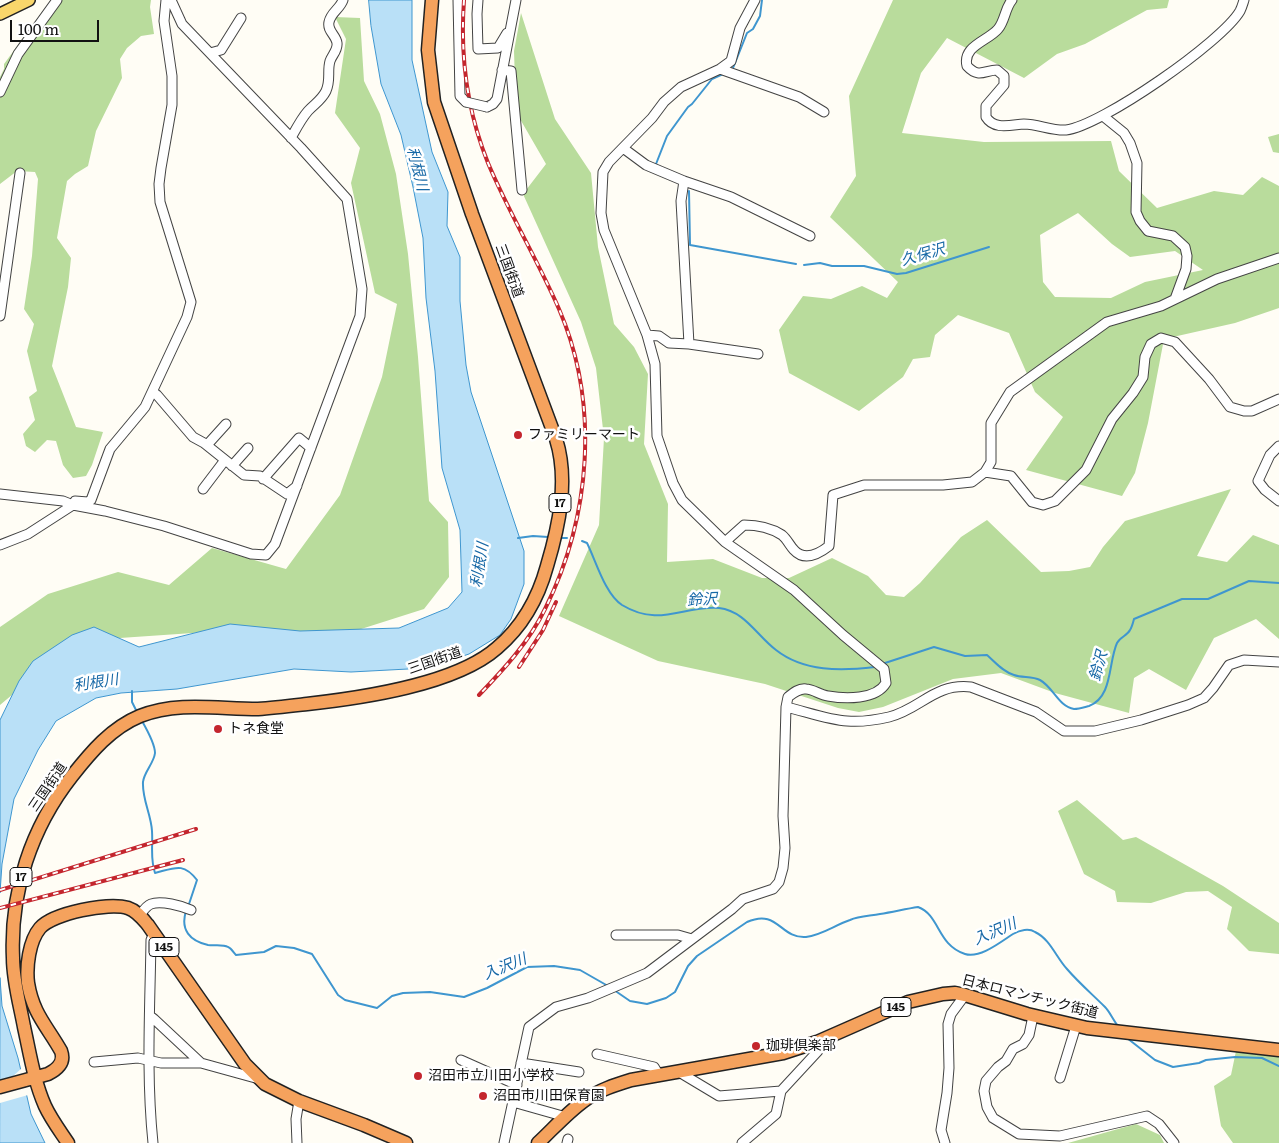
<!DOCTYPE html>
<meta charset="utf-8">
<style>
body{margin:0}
#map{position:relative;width:1279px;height:1143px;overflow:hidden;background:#fffdf5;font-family:Literata,serif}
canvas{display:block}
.scale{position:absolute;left:10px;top:20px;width:89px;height:22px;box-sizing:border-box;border:2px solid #111;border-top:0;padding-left:6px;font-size:15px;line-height:18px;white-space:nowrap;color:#111;-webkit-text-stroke:4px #fff;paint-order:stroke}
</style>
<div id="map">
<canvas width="1279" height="1143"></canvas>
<div class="scale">100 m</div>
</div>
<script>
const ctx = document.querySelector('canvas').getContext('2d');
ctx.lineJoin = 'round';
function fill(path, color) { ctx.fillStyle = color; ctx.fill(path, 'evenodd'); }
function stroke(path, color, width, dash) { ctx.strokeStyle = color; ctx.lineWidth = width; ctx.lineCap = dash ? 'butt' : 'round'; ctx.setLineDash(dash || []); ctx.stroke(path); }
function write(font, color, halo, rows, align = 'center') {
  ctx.font = font + ' Literata,"Noto Sans JP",serif'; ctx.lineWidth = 5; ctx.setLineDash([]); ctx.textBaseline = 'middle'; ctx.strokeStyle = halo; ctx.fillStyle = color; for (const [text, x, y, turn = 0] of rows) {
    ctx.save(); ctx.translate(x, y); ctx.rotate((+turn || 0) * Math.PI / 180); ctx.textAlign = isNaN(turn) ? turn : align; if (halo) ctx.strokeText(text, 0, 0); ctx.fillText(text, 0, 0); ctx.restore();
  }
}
fill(new Path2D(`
 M51,0H151L150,7L154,34L141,36L127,48L120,59L122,78L96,131L88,166L75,174L67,181L57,238L71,258L68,287L52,366L76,427L103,432L92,465L86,476L73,478L63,465L56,441L47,440L35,452L26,446L23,434L35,420L29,397L37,391L27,351L34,324L24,309L32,256L38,179L35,172L17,171L0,184V77L4,69V64Z
 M893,0H1169L1167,8L1147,10L1085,44L1057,54L1024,78L947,38L921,73L902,133L984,142L1111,141L1119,171L1157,208L1214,191L1243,195L1262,177L1279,186V308L1235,323L1164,339L1148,423L1135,473L1122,496L1026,470L1063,417L1035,392L1009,333L958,315L935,335L930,357L913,359L903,377L859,411L789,373L779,330L803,296L831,299L862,286L887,298L898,282L830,217L856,176L849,96ZM1078,213L1112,244L1130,257L1175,251L1203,270L1145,282L1111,298L1055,297L1043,282L1040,235Z
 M521,13L555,119L591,173L598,247L614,324L634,347L648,374L644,444L668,504L667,562L713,559L762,578H789L832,558L868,576L886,595L904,597L920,583L961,537L987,520L1041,572L1069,571L1090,567L1103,547L1125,521L1231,489L1197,556L1227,562L1253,535L1279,545V639L1256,619L1214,638L1186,690L1149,669L1134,678L1129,713L1055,693L1001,673L953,679L883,707L859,712L838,708L765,684L658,661L559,616L599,525L604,438L596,368L581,322L523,194L546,164L516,112L514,51Z
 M335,17L360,18L364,81L380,114L396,174L408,254L418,357L429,501L448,522L449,577L424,609L314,644L266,628L76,641L0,705V627L48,594L118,572L169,585L212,548L286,569L340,495L382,377L397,304L375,293L351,183L360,148L335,113L346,39Z
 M1279,134V153L1273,152L1268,137Z
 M1077,800L1123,840L1136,837L1223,886L1279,923V954L1249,951L1227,929L1232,907L1208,891L1186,892L1151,903L1117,902L1115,891L1084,874L1058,811Z
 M1236,1051L1279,1055V1143H1233L1221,1126L1214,1086L1231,1075Z
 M1136,1124L1160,1135L1164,1143H1068Z`), '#b9dc9c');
const water = new Path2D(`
 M369,0H412V60L432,152L448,192L447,226L460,257V301L466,365L471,392L524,551V584L511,619L500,635L469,654L427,668L351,672L294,669L177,689L121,693L96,698L56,721L38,750L14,799L2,864L0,893V720L19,681L33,661L72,635L94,627L139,647L230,624L300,631L399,628L448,608L462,592L460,530L442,468L435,371L426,298L423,238L413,187L401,135L381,84L371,26Z
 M0,978L2,1006L18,1058L31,1114L45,1143H0Z`);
fill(water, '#b9e0f7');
stroke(water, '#3f96cf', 1);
fill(new Path2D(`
 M22,1068L28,1095L0,1103V1082L12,1077Z`), '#fffdf5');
stroke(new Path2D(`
 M733,68L747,33L753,29L760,16L762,0
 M656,164L667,136L688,107L692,104L712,79L723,74
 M689,191L690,245L796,264
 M804,265L820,263L832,266H864L897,274L906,273L989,247
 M518,538L533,536L548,537
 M560,538H567
 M582,541L587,543C596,561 605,594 622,605C660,628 683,605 719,608C745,611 757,636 776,650C804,672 841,671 875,667
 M885,663L934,647L965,656L987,655C995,662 1003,672 1014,675C1022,678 1032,676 1040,680C1053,687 1059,707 1074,709C1079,709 1085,707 1089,706C1113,697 1108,663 1117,643C1120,637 1127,636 1130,630C1132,627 1133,623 1134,619L1182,599H1208L1249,581L1279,583
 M132,691V702L137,712
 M142,721C146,728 155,744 155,753C154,763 144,772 143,782C142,799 151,814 152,831C153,847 150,858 155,873C175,868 183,862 197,880L188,907
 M186,911C180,930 190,941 208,945C214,946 223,944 228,947C231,948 234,953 236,955L264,952L276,946L294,948L312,954L338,995L345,1000L377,1008L392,996L403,993L430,992L464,997L487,988L527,967L554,966L580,970L608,986
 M614,990L630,1001L647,1004L666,998L675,992L688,966L697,956L747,922C778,908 780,939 806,937C822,935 835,925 850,920C859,916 870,916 880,914C893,912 905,909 918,907C940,915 937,945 965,954C980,959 1002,941 1013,934C1020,930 1029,928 1035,932C1050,939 1056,957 1067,969C1079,983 1092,994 1105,1007C1110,1012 1113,1020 1118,1026
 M1127,1038L1155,1060L1173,1067L1199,1063L1206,1060L1235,1057L1262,1058L1279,1066`), '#3f96cf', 2);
const minor = new Path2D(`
 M458,0L460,96L466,102
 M478,0L477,14L478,49L498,48L507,33
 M1012,0C1005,8 1005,21 998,29C988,41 962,46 967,66C979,79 985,70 997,70L1004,76V85L986,106V117C994,130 1010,125 1024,124C1038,124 1052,131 1066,130C1101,126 1222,42 1240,11C1242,7 1243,3 1244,0
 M210,53L221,50L241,18
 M720,69L799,97L824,112
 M502,70L511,71L522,190
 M0,92L18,54L57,0
 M487,107L493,104L497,99L516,0
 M1103,116L1124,133L1130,143L1137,163L1136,212L1140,221L1148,231L1173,236L1185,247L1187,256L1186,269L1175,299
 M291,138C296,129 301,119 308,111C314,104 321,101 326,91C331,80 327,71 330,61C332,55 338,50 337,43C336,35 327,31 329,22C331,12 340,9 343,0
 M623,148L646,165L684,181L731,197L810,236
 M684,181L681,201L689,344
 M0,316L20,173
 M647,335L659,336L669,343L689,344L758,354
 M153,392L157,395L193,437L204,443L244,475L260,476L287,494L297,486
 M207,445L226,424
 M1279,446L1270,455L1258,481L1265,490L1279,501
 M232,466L248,448
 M985,472L1011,476L1032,502L1043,505L1055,501L1086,470L1112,419L1133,393L1143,377L1145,357L1151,344L1161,338L1175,342L1209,379L1230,407L1244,411H1252L1279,399
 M263,479L299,438L311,448
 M203,489L225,460
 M0,494L63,501L73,505L75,501L88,502L91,500L110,449L145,407L187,317L191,302L160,202L159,184L161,168L172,105V76L164,21L166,0
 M725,542L744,525C758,525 771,528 782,535C787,539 790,546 794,550C805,562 820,553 829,546L833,495L864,485H943L972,482L985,472L991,462V423L1010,392L1107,322L1161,306L1217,279L1279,258
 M0,545L28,534L73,505L105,511L164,526L251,554L266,555L275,544L360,316L362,289L347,199L301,148L182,24L171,0
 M786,707C804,711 829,720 847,721C860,722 876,720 889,717C921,709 934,683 971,687L1036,712L1064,731H1095L1141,720L1188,705L1204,698L1213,688L1229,665L1244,660L1279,662
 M140,915C143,911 146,906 151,904C161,900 182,906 191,910
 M616,935H678L692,939
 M150,1016L154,1019L201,1063
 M1033,1016L1029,1035L1023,1044L1013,1049L1006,1061L998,1067L986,1081L984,1091L987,1107L993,1118L1019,1134L1060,1136L1147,1116L1159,1124L1174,1143
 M597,1054L654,1067L659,1075
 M461,1060L517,1085
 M94,1062L138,1058L161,1063H201L259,1079
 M521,1063L579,1072
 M679,1072L719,1096L781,1091
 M1060,1078L1076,1026
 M513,1102L566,1117
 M153,1143C146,1075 150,1008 151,940L154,933
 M297,1143L296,1119L299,1101
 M504,1143L529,1027L556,1007L588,998L647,973L732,909L743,899L773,889L779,882L783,868L785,848L783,816L786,707L788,697C793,693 799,688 806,689C813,689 820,695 828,696C845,699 876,700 886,683L884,669L843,635L794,590L725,542L682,500L673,483L657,436L655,364L647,335L604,230L601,213L603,172L609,162L652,118L664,102L681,87L720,69L731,61L740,28L755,0
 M567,1143L568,1139
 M742,1143L776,1114L781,1091L818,1051L817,1042
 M945,1143L941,1130L947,1093L949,1068L948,1024L951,1014L965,995`);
const major = new Path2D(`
 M0,14L29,0`);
const highway = new Path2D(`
 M0,1087L48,1074C58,1069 65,1062 61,1051C47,1026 33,1014 28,983C26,967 29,941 40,928C53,913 109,902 128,908C137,911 142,918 148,925L245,1064L265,1084L299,1101L364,1125L406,1143
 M68,1143C60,1131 51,1119 45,1106C34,1081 30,1054 24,1027C20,1005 13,981 13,958C10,892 31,828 72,776C91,752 111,728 140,716C178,701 218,709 258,709C274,708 290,706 307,704C361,698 455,685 497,648C523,626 538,599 547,566C559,526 569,480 556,439L472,214L434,102L428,50L432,0
 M538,1143C553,1129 568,1112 585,1100C599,1090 615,1085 631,1080L783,1053L817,1042L908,1002L943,994L955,993L965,995L1027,1014L1087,1028L1279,1050`);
stroke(minor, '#444', 11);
stroke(major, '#222', 14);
stroke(highway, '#222', 15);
stroke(minor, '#fff', 9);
stroke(major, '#f9d66b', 11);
stroke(highway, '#f5a25d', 12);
const rail = new Path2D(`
 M464,0C460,55 467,111 488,163C509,213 537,259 559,309C600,404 591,517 545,609C529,642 504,669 479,695
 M519,667L543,630L556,602
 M0,890L196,829
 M0,908L183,860`);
stroke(rail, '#c4262e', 4);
stroke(rail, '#fff', 2, [5.5]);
const minorBridge = new Path2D(`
 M466,102L487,107`);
stroke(minorBridge, '#444', 11, []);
stroke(minorBridge, '#fff', 9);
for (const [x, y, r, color] of [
 [518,435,5,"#c4262e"],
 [218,729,5,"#c4262e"],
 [756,1046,5,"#c4262e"],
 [418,1076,5,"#c4262e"],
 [483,1096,5,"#c4262e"]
]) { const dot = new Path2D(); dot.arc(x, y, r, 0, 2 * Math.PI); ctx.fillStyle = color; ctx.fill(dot); stroke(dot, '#fff', 2); }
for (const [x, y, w] of [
 [560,503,22],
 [21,877,22],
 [164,947,30],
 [896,1007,30]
]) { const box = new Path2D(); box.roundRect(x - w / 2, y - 9.5, w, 19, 4); ctx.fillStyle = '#fff'; ctx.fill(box); stroke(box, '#111', 1); }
write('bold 12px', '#111', null, [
 ["17",560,503],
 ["17",21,877],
 ["145",164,947],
 ["145",896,1007]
]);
write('14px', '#111', '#fff', [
 ["三国街道",509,271,70],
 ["三国街道",435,661,-19],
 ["三国街道",48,787,-56],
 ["日本ロマンチック街道",1030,997,14]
]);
write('14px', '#111', '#fff', [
 ["ファミリーマート",528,435],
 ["トネ食堂",228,729],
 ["珈琲倶楽部",766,1046],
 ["沼田市立川田小学校",428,1076],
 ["沼田市川田保育園",493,1096]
], 'left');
write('italic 15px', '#1768a6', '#fff', [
 ["利根川",417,169,76],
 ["久保沢",923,255,-16],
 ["利根川",480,565,-81],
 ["鈴沢",702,600,-3],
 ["鈴沢",1099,666,-75],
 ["利根川",96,683,-9],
 ["入沢川",995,932,-23],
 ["入沢川",505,967,-22]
]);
</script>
